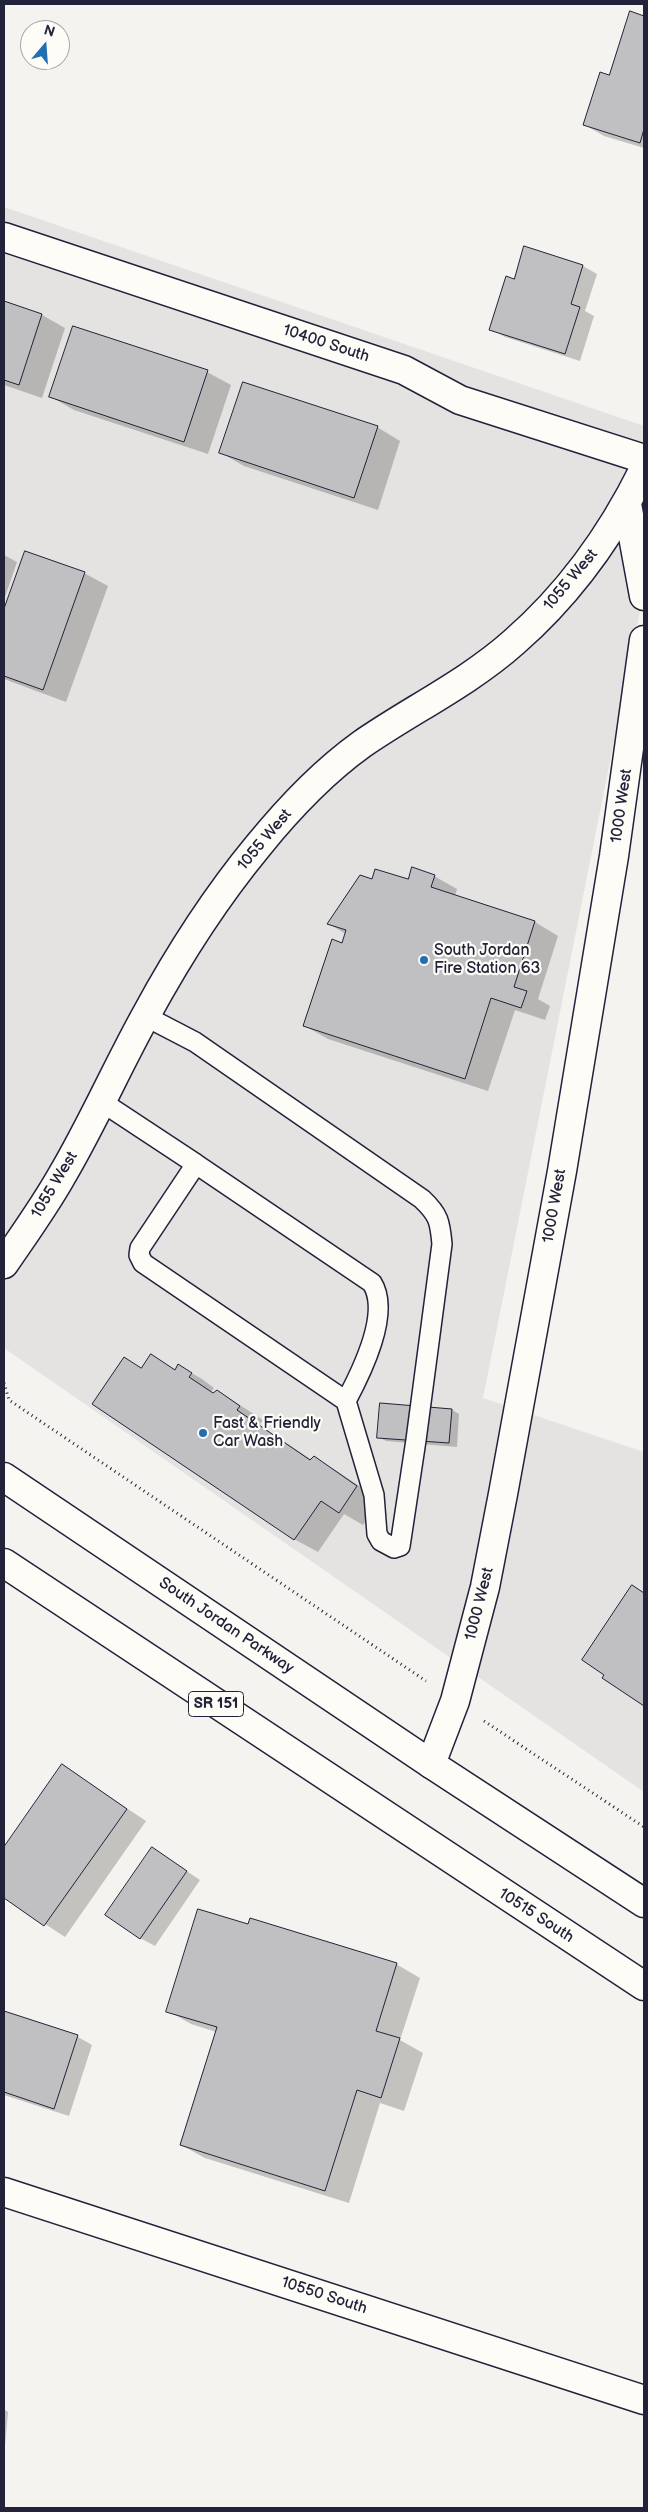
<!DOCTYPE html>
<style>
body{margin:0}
#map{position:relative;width:648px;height:2512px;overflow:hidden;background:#f4f3ef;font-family:"Balsamiq Sans",sans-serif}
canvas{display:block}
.frame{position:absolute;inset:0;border:5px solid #22223b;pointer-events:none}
.north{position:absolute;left:20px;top:20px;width:50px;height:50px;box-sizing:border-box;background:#fdfcf7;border:1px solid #a5a5ac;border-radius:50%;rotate:18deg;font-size:14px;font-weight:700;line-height:20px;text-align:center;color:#22223b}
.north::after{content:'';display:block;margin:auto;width:18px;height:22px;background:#1f6fb2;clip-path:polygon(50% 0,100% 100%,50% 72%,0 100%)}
</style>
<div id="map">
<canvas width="648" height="2512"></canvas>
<div class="frame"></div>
<div class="north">N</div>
</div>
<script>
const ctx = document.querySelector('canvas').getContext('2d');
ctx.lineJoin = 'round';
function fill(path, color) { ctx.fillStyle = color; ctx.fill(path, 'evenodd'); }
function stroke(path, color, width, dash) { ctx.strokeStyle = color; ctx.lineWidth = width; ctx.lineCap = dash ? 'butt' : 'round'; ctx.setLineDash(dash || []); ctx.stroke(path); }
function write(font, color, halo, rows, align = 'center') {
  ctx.font = font + ' "Balsamiq Sans",sans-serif'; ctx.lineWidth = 4.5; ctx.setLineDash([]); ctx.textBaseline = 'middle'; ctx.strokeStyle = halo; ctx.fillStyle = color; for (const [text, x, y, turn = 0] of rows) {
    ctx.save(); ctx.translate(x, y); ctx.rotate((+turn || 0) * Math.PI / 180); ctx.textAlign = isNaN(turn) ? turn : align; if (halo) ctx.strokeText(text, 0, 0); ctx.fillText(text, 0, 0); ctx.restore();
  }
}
fill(new Path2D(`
 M4,207L644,426V591L483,1398L644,1452V1792L4,1348Z`), '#e4e3e2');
fill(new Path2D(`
 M631,13L644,17V148L604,136L585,125L610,77Z
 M525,247L583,266L597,274L585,311L594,316L580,361L505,337L490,329L515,280Z
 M4,302L42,315L65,328L42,398L4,385Z
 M207,372L231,385L208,454L74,410L51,397Z
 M377,427L400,441L378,510L244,466L221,453Z
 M25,552L84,573L108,586L66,702L4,679V613Z
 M4,555L17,562L4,600Z
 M434,876L457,889L455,896L535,922L558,936L538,999L550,1006L545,1020L515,1010L488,1091L328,1039L305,1026L346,934L329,924L373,881H409Z
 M151,1356L176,1370L179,1366L202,1379L214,1388L211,1392L215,1394L218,1391L263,1420L259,1425L312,1460L314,1458L337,1471L380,1500L363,1525L344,1514L318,1552L294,1539L142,1369Z
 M381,1405L452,1410L459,1414L457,1447L386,1441L378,1437Z
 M633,1586L644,1593V1705L604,1678Z
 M62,1765L146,1821L65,1937L4,1897V1849Z
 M152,1848L200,1880L155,1946L140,1938Z
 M249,1926L396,1964L420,1978L400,2040L423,2053L404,2111L380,2103L349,2203L205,2158L181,2145L216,2032L191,2024L168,2011Z
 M4,2013L78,2037L92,2045L69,2116L4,2095Z
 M4,2409L8,2412L4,2457Z`), '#0003');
const building = new Path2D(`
 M630,11L644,16V129L640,143L583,125L600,72L609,75Z
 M524,246L583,265L571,304L580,307L565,354L489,330L506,276L514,279Z
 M4,301L42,314L19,385L4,380Z
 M73,326L208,370L184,442L49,397Z
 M243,382L378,426L354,498L219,453Z
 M25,551L85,572L43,690L4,676V609Z
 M412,867L435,875L431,887L535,921L514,987L527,991L521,1008L491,998L465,1079L303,1026L332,939L342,943L346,930L327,924L360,875L372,879L375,869L408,879Z
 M151,1354L175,1370L178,1364L192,1373L189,1377L213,1393L217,1390L240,1406L237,1410L310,1460L314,1456L357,1486L339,1513L321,1501L294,1540L92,1404L124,1357L141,1368Z
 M380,1403L452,1409L449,1443L377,1438Z
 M632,1585L644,1593V1706L602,1678L604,1675L582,1660Z
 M62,1764L127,1809L44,1926L4,1898V1847Z
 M152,1847L187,1871L140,1939L105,1915Z
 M198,1909L248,1924L250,1918L397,1963L376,2031L400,2038L381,2098L357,2090L325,2191L180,2145L217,2027L166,2012Z
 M4,2011L78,2035L54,2109L4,2092Z`);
fill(building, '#c0bfc2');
stroke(building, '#22223b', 1);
const service = new Path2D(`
 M102,1102L196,1164L140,1248L139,1255L143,1263L346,1401L374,1495L377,1534L381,1541L394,1548L400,1546L416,1440L442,1244C440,1222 439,1215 422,1199L195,1042L145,1016
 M196,1164L372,1283C391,1313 361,1373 346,1401`);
const minor = new Path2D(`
 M4,237L404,370L460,400L644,459
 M627,504L644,596
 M431,1764L455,1701L485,1587L503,1494L562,1171L614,856L644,640
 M4,2192L644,2400`);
const tertiary = new Path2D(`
 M4,1264C23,1236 44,1207 61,1177C92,1125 116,1069 146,1015C178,956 215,898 258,846C288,809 323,772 362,744C411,710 468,683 514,642C569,594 612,534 644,469`);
const primary = new Path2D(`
 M4,1477L431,1764L644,1903
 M4,1563L644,1986`);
stroke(service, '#22223b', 22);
stroke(minor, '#22223b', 31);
stroke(tertiary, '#22223b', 31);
stroke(primary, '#22223b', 31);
stroke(new Path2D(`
 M4,1383L9,1400L426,1681
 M484,1721L644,1827`), '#22223b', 3, [1, 4]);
stroke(service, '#fdfcf7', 19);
stroke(minor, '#fdfcf7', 28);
stroke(tertiary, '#fdfcf7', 28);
stroke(primary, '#fdfcf7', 28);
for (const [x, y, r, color] of [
 [424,960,5,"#1f6fb2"],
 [203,1433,5,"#1f6fb2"]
]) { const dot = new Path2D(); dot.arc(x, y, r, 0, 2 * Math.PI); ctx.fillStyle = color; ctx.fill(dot); stroke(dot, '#fdfcf7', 2); }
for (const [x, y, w] of [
 [216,1704,55]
]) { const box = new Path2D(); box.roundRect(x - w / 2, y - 12.5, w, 25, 4); ctx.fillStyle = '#fdfcf7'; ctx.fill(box); stroke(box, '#22223b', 1); }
write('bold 15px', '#22223b', null, [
 ["SR 151",216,1704]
]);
write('16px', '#22223b', '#fdfcf7', [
 ["10400 South",326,344,18],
 ["1055 West",571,580,-50],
 ["1000 West",622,806,-82],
 ["1055 West",265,840,-50],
 ["1055 West",55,1185,-59],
 ["1000 West",555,1206,-80],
 ["1000 West",480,1604,-76],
 ["South Jordan Parkway",226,1626,34],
 ["10515 South",536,1916,33],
 ["10550 South",324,2296,18]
]);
write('16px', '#22223b', '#fdfcf7', [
 ["South Jordan",434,951],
 ["Fire Station 63",434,969],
 ["Fast & Friendly",213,1424],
 ["Car Wash",213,1442]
], 'left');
</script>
